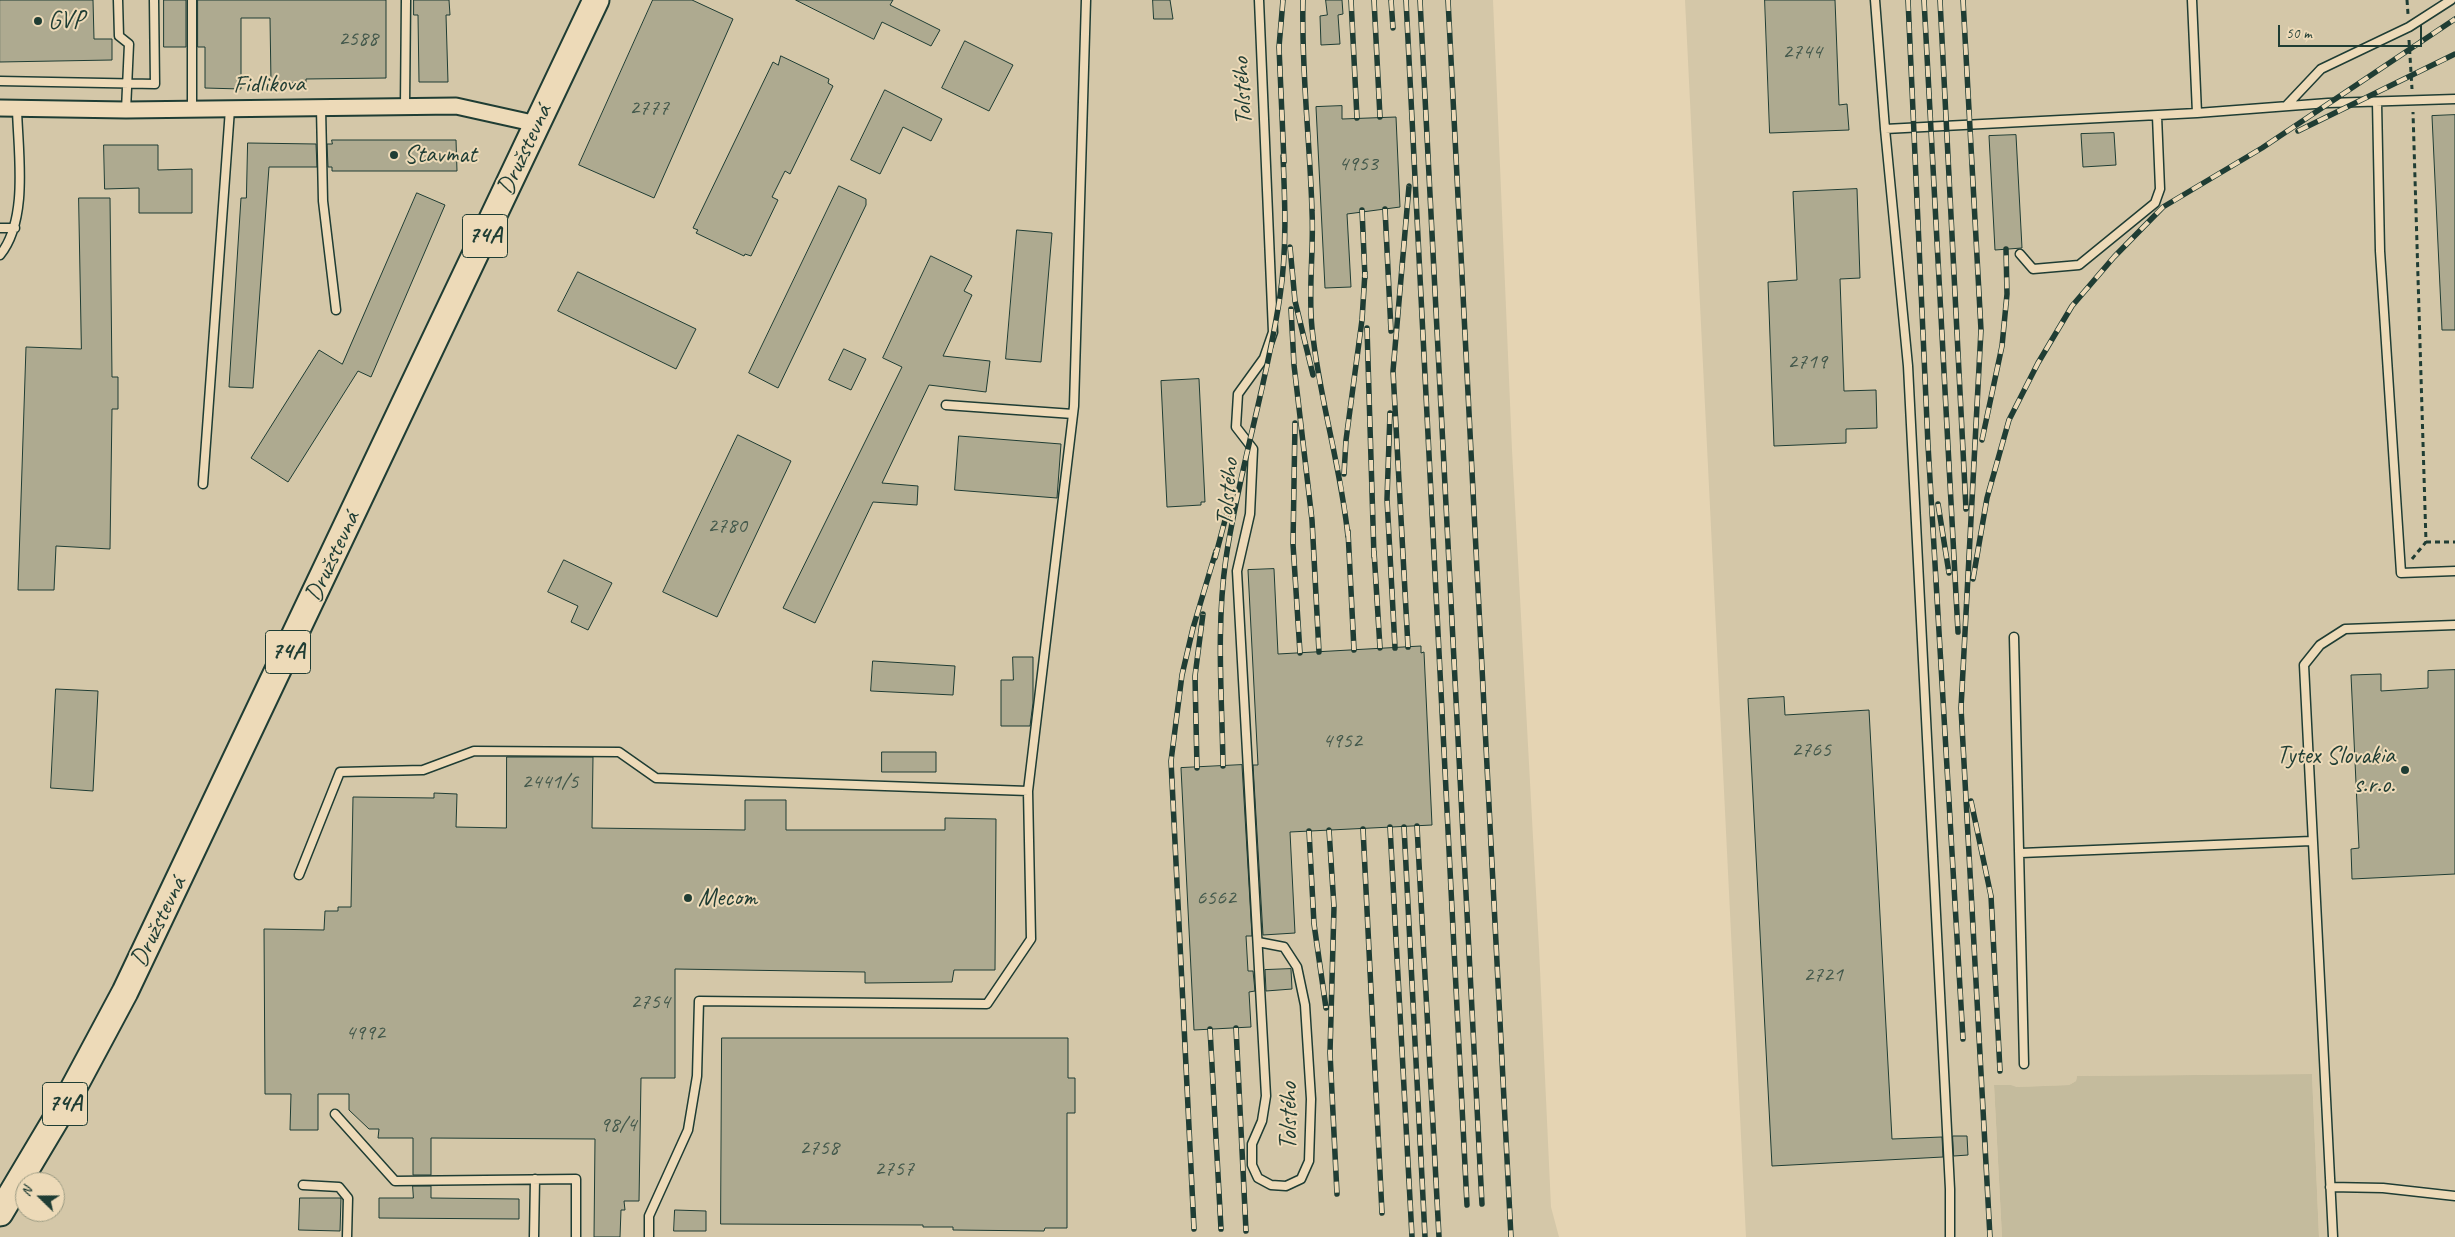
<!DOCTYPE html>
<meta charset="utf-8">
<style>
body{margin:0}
#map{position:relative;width:2455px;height:1237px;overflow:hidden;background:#e5d4b3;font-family:Caveat,sans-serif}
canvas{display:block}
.north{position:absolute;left:15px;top:1172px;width:50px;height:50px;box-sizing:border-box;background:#eddab8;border:1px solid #9b9b83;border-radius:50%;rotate:292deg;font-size:14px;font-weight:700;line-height:20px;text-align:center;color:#1f3d34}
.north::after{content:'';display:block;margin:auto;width:18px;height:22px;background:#1f3d34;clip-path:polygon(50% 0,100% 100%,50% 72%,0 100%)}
.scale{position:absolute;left:2278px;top:25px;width:144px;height:22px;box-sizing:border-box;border:2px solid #1f3d34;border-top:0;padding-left:6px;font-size:15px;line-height:18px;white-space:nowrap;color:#1f3d34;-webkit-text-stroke:4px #eddab8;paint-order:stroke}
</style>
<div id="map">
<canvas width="2455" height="1237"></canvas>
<div class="north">N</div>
<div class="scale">50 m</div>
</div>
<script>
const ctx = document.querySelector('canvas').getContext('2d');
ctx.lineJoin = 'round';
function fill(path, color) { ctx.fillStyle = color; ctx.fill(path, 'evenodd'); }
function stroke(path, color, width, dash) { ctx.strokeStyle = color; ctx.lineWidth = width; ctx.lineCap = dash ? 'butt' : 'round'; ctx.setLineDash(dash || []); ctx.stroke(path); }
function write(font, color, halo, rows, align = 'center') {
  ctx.font = font + ' Caveat,sans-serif'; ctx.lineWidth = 4; ctx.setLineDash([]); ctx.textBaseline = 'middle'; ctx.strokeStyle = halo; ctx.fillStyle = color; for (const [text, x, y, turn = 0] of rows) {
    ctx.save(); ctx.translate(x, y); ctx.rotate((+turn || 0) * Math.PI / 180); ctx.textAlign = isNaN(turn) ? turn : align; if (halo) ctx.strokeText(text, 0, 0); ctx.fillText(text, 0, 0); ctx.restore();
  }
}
fill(new Path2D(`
 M0,0H1493L1512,450L1539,948L1551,1207L1559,1237H0ZM25,1182H55V1212H25Z
 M1685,0H2455V1237H2319L2312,1074L2077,1076L2076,1081L2069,1085L2017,1087L2010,1085H1994L2002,1237H1746Z`), '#d4c7a8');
fill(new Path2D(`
 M2312,1074L2319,1237H2002L1994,1085H2011L2017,1087L2069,1085L2076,1081L2077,1076Z`), '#c4bb9d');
const building = new Path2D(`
 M0,0H93L94,39H112V60L0,62Z
 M164,0H186V47H164Z
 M198,0H386V78L306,79V83H271L270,18H241V89L205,88V47H198Z
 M414,0H449L450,15H446L448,82H419L418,15H414Z
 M653,0H692L733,19L654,198L579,165Z
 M796,0H893L890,5L940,30L931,46L882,22L874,39Z
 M1153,0H1170L1173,19H1154Z
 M1326,0H1342L1343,14L1338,15L1340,44L1321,45L1320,16L1327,15Z
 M1765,0H1835L1839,105L1847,104L1849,130L1770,133Z
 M965,41L1013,65L989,111L942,88Z
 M781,56L829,79L828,83L833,86L790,174L785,171L772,197L778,200L751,256L745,254L744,256L696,233L698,230L693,228L773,62L778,65Z
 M885,90L942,119L931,141L903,127L880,174L851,160Z
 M1342,106V119L1396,117L1400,207L1347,214L1351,287L1325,288L1316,107Z
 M2455,115V330H2442L2432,116Z
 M2114,133L2116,165L2083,167L2081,134Z
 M2016,135L2022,248L1995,250L1989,136Z
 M332,140H456L457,171H332V167H328L327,144H332Z
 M248,143L316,144L317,167H269L253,388L229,387L241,198H246Z
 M104,145H158V170L192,169V213H139V188L105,189Z
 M839,186L866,199V205L778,388L749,373Z
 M1857,189L1860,278L1840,279L1844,391L1876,390L1877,428L1846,429V443L1774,446L1768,282L1797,280L1793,192Z
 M417,193L445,205L371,377L358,371L288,482L251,458L319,350L342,364Z
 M79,198H110L112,377H118V409H112L110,549L56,546L54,590H18L26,347L81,349Z
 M1017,230L1052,233L1041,362L1006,359Z
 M931,256L972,276L964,291L972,295L943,356L990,361L986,392L929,385L882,483L918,486L917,505L873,502L815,623L783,608L902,367L883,358Z
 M578,272L696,329L676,369L558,311Z
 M844,349L866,359L851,390L829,380Z
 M1199,379L1205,502H1201V505L1167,507L1161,381Z
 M738,435L791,461L717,617L663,592Z
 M959,436L1061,444L1057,498L955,490Z
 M564,560L612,583L588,630L571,622L578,606L548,592Z
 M1274,569L1278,654L1421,646V653L1424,652L1432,825L1290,832L1295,933L1263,935L1253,765H1258L1248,570Z
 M1013,657H1033V703L1030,726H1001V680H1013Z
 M873,661L955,666L953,695L871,691Z
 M2455,670V874L2352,879L2351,849L2359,848L2351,675L2381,674V691L2428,688V671Z
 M56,689L98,691L93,791L51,788Z
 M1784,697L1785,715L1869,710L1892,1139L1942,1137L1943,1157L1772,1166L1748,699Z
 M882,752H936V772H882Z
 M507,757H593L592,828L745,830V800H786V830H945V818L996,819L995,970H954L952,982L865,983V972L675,969V1078H641L639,1201H624L625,1210H621L620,1237H594L595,1139L431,1138V1175H413V1138H378L379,1129H369L349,1110V1094H318V1130H290L291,1094H265L264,929L324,930L325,911H338V907H351L353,797L434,798V793L457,794L456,827L506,828Z
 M1242,765L1252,936H1246L1248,971H1253L1255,991L1249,992L1251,1027L1194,1030L1181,768Z
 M1291,969L1292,989L1266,991L1265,970Z
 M722,1038H1068V1078H1075V1113H1067V1228H1045L1044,1231L953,1230V1227H923V1225L721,1224Z
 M1953,1136H1967L1968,1155L1954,1156Z
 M413,1186H431V1198L519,1199V1219L379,1218V1198H413Z
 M300,1198H341L340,1231L299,1230Z
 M675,1210L706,1211V1231H674Z`);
fill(building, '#aeaa90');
stroke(building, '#1f3d34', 1);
const lane = new Path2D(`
 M118,0L119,36L129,44L126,110
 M192,0V109
 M1875,0L1885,129
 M0,81L155,84L154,0
 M2377,102L2380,251L2401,573L2455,571
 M2287,105L2321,69L2409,27L2451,0
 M405,106L406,0
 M321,108L323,201L336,310
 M2197,113L2328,103L2455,99
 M0,228H15
 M2020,254L2033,269L2079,265L2155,203L2160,189L2157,116
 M0,255C29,219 18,152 17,109
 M946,405L1073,414
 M203,484L230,109
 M2014,637L2024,1064
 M2021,853L2311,841
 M299,875L340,772L423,770L474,751L619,752L656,778L1028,791
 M1258,942L1284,947L1297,967L1305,1005L1311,1099L1309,1161L1301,1179L1286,1186L1271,1185L1258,1178L1252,1165V1144L1262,1121L1266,1096L1237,571L1250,514L1253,449L1236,427L1238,394L1264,358L1273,332L1259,0
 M335,1114L395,1181L576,1179V1237
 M303,1185L339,1187L348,1198L347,1237
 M2330,1187L2383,1188L2455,1196
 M534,1237L535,1179
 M649,1237V1216L688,1130L697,1076L699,1001L987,1004L1031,939L1028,791L1074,406L1086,0
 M1950,1237V1189L1908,366L1885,129L2197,113L2192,0
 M2333,1237L2304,665L2320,645L2345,629L2455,625`);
const street = new Path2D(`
 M0,108L126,110L456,106L537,124`);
const primary = new Path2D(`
 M0,1213L65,1104L125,992L596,0`);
stroke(lane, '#1f3d34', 11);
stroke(street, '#1f3d34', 19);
stroke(primary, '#1f3d34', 29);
stroke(new Path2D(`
 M2407,0L2408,14
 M2409,40L2412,89
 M2426,542H2455
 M2412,559L2426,542L2413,112`), '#1f3d34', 3, [5, 4]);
stroke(lane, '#eddab8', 8);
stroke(street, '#eddab8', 15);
stroke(primary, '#eddab8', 25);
const rail = new Path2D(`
 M1283,0L1279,47L1284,162
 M1303,0C1301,71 1310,141 1312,211C1314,250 1308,290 1312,328C1319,399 1341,466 1348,537
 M1351,0L1357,118
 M1374,0L1380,117
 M1391,0L1393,28
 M1406,0L1467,1205
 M1420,0L1482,1204
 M1448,0L1511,1237
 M1908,0L1928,445L1963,1039
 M1924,0L1958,632
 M1940,0L1966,509
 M1963,0L1981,330L1961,708L1990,1237
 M2298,131L2455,54
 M1385,209L1391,331
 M1362,210L1365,278
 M1290,247L1295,301L1313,375
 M1291,309L1294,365L1312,520L1319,652
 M1367,328L1374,557
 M1390,413L1387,499L1395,648
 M1295,423L1293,544L1300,653
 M1982,440L2002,346L2007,294L2006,249
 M1344,474L1346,440L1362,320L1365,272
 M1938,504L1949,573
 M1348,531L1354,650
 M1374,551L1380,648
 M1215,558L1229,505
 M1973,579L1987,498L2009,420L2038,363L2072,306L2114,257L2163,207L2262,148L2455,19
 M1408,647L1393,371L1409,186
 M1223,766C1222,697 1216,627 1226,558C1239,470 1267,384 1280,296C1287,250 1285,202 1283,156
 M1197,768L1195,676L1203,614
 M1971,801L1991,896L2000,1071
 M1417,826L1439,1237
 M1390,827L1412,1237
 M1404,827L1425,1237
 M1363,829L1382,1213
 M1329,830L1334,907L1330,1053L1337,1194
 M1309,831L1314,924L1326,1008
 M1236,1028L1246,1231
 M1210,1029L1221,1229
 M1194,1229L1171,761L1182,675L1193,628L1216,551`);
stroke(rail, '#1f3d34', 5.5);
stroke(rail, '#eddab8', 4, [11]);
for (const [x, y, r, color] of [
 [38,21,5,"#1f3d34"],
 [394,155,5,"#1f3d34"],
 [2405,770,5,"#1f3d34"],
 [688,898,5,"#1f3d34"]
]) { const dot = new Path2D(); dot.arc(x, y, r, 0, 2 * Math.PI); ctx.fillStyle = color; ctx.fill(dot); stroke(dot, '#eddab8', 2); }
write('22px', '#43584b', null, [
 ["2588",358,39],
 ["2744",1802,52],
 ["2777",649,108],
 ["4953",1358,164],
 ["2719",1807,362],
 ["2780",727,526],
 ["4952",1342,741],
 ["2765",1811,750],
 ["2441/5",550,782],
 ["6562",1216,898],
 ["2721",1823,975],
 ["2754",650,1002],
 ["4992",365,1033],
 ["98/4",618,1125],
 ["2758",819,1148],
 ["2757",894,1169]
]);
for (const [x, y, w] of [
 [485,236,45],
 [288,652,45],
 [65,1104,45]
]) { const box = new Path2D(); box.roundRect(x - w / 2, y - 21.5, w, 43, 4); ctx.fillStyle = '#eddab8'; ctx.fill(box); stroke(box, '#1f3d34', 1); }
write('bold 24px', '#1f3d34', null, [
 ["74A",485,236],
 ["74A",288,652],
 ["74A",65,1104]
]);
write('25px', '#1f3d34', '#eddab8', [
 ["GVP",48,21],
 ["Stavmat",404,155],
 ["Tytex Slovakia",2395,756,"right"],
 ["s.r.o.",2395,785,"right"],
 ["Mecom",698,898]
], 'left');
write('25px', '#1f3d34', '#eddab8', [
 ["Fidlikova",269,85,-1],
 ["Tolstého",1243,91,-93],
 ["Družstevná",525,150,-65],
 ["Tolstého",1228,492,-85],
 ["Družstevná",333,557,-65],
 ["Družstevná",159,922,-64],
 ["Tolstého",1289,1116,-90]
]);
</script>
